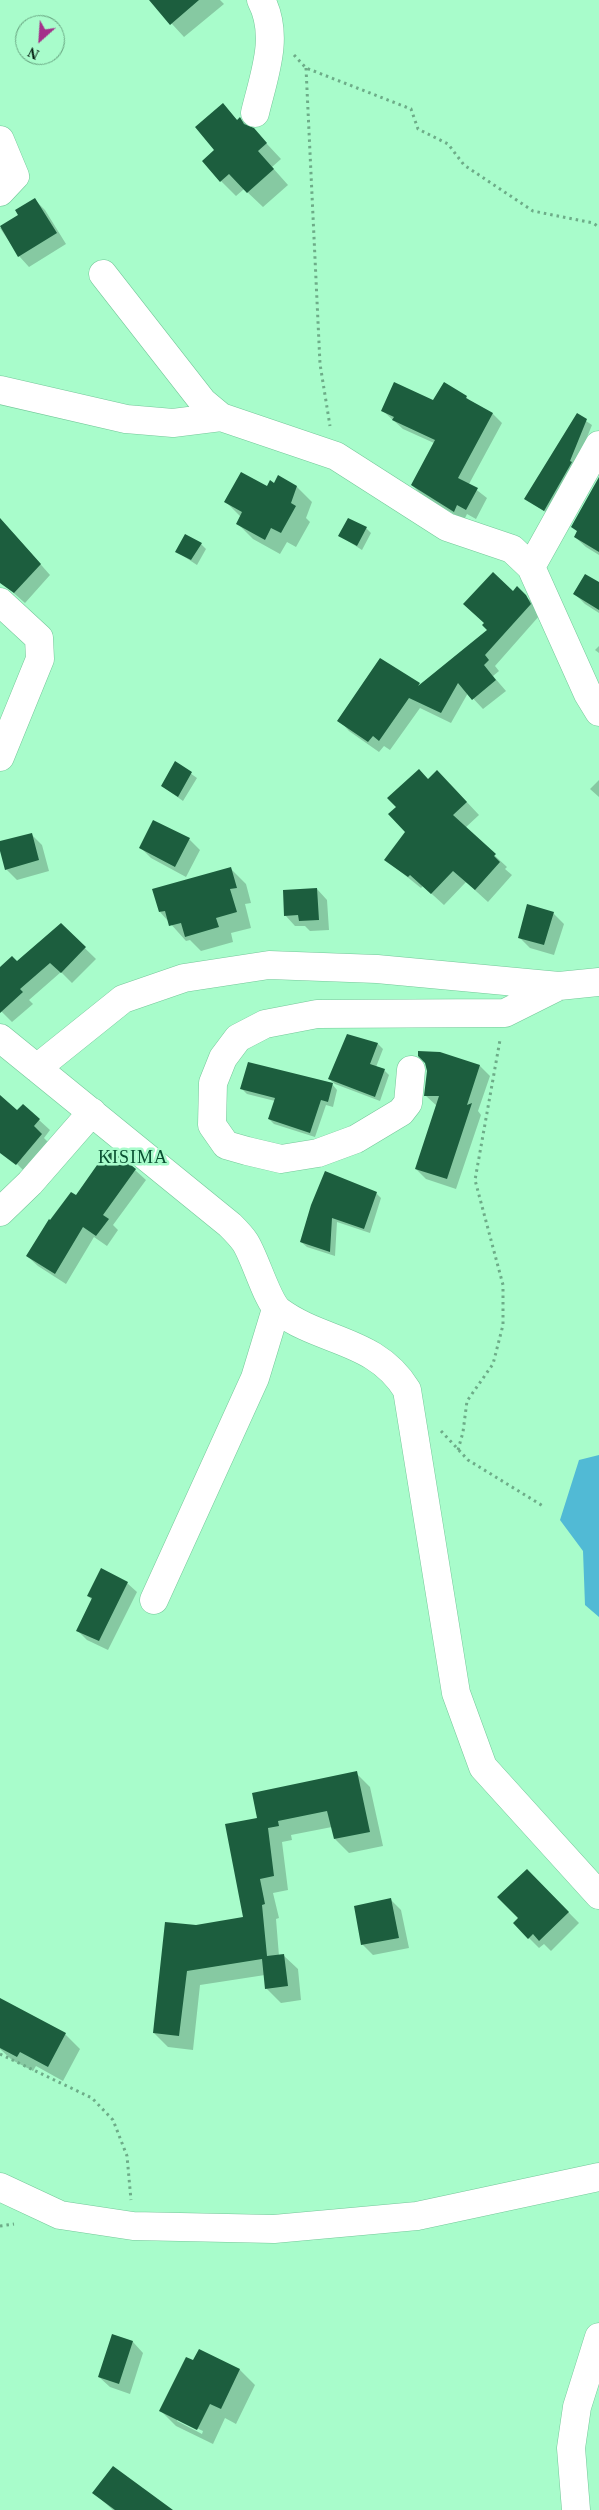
<!DOCTYPE html>
<style>
body{margin:0}
#map{position:relative;width:599px;height:2510px;overflow:hidden;background:#a8fccb;font-family:Georgia,serif}
canvas{display:block}
.north{position:absolute;left:15px;top:15px;width:50px;height:50px;box-sizing:border-box;background:#a8fccb;border:1px solid #66a27f;border-radius:50%;rotate:206deg;font-size:14px;font-weight:700;line-height:20px;text-align:center;color:#021b0e}
.north::after{content:'';display:block;margin:auto;width:18px;height:22px;background:#a4308a;clip-path:polygon(50% 0,100% 100%,50% 72%,0 100%)}
</style>
<div id="map">
<canvas width="599" height="2510"></canvas>
<div class="north">N</div>
</div>
<script>
const ctx = document.querySelector('canvas').getContext('2d');
ctx.lineJoin = 'round';
function fill(path, color) { ctx.fillStyle = color; ctx.fill(path, 'evenodd'); }
function stroke(path, color, width, dash) { ctx.strokeStyle = color; ctx.lineWidth = width; ctx.lineCap = dash ? 'butt' : 'round'; ctx.setLineDash(dash || []); ctx.stroke(path); }
function write(font, color, halo, rows, align = 'center') {
  ctx.font = font + ' Georgia,serif'; ctx.lineWidth = 5; ctx.setLineDash([]); ctx.textBaseline = 'middle'; ctx.strokeStyle = halo; ctx.fillStyle = color; for (const [text, x, y, turn = 0] of rows) {
    ctx.save(); ctx.translate(x, y); ctx.rotate((+turn || 0) * Math.PI / 180); ctx.textAlign = isNaN(turn) ? turn : align; if (halo) ctx.strokeText(text, 0, 0); ctx.fillText(text, 0, 0); ctx.restore();
  }
}
fill(new Path2D(`
 M599,1455V1617L585,1605L583,1551L560,1520L579,1460Z`), '#51bad5');
fill(new Path2D(`
 M150,0H220L224,4L184,37Z
 M223,105L238,121L240,119L253,129L281,159L272,167L288,185L263,207L244,189L236,196L221,181L216,150Z
 M34,199L45,210L66,244L29,267L19,256L0,228L20,216Z
 M466,397L472,403L493,414L502,423L469,484L487,498L476,519L467,514L464,520L422,495L412,485L434,443L403,429L383,411Z
 M577,415L592,425L575,467L550,515L526,499Z
 M599,480V555L586,547L575,537L578,532L573,527Z
 M275,484L297,487L312,502L306,518L310,522L296,547L287,542L280,554L253,539L237,523L241,517L226,502Z
 M0,524L13,533L50,575L25,603L0,581Z
 M366,528L371,533L362,550L340,536Z
 M201,544L206,549L197,565L177,552Z
 M599,584V613L585,604L574,593Z
 M513,593L525,596L537,607L540,615L495,666L499,671L493,676L506,691L483,709L468,693L451,723L420,708L390,750L384,746L379,752L349,731L339,720L419,684L420,686L489,630Z
 M599,646V653L595,650Z
 M176,763L197,778L183,801L162,786Z
 M428,780L450,784L479,815L465,828L507,867L505,869L512,875L488,902L466,882L444,905L423,886L421,888L386,860L406,832Z
 M599,780V797L590,789Z
 M31,834L42,845L49,871L17,880L6,869L0,842Z
 M189,839L200,850L186,877L151,858L140,847Z
 M231,869L246,884L251,903L245,904L251,928L231,933L233,942L201,951L190,940L186,941L160,912Z
 M317,889L327,900L329,930L310,931L305,926H295L285,915Z
 M553,913L564,924L554,955L530,948L519,937Z
 M61,925L96,959L72,983L61,972L29,1000L33,1004L12,1022L0,1010V969L17,963Z
 M348,1036L378,1044L383,1049L376,1067L384,1070L389,1075L380,1101L335,1084L329,1079Z
 M426,1063L480,1066L490,1076L478,1111L481,1115L456,1189L426,1179L416,1169L437,1106L426,1096L428,1071Z
 M332,1084L337,1090L333,1107L326,1105L315,1137L274,1124L269,1119L275,1101L247,1094L242,1089Z
 M0,1096L17,1112L39,1120L50,1130L44,1138L51,1145L27,1174L0,1147Z
 M135,1170L146,1180L113,1225L118,1230L107,1246L94,1237L66,1284L38,1266L27,1256L76,1197Z
 M326,1172L376,1193L381,1198L370,1233L337,1222L335,1256L307,1247L301,1242Z
 M127,1583L137,1592L108,1650L87,1640L78,1631L92,1600L88,1596Z
 M356,1773L370,1787L383,1846L349,1853L335,1839L332,1827L291,1835L292,1840L282,1842L288,1890L273,1893L279,1918L276,1919L279,1956L283,1955L298,1969L301,2000L281,2003L266,1988L265,1975L200,1985L193,2050L168,2047L154,2033L196,1926L245,1918L259,1818Z
 M527,1870L579,1923L551,1951L544,1944L539,1948L514,1923L519,1918Z
 M391,1900L401,1910L409,1948L373,1955L362,1944Z
 M0,2003L65,2034L80,2049L63,2081L36,2066L33,2071L12,2060L0,2049Z
 M113,2335L133,2342L143,2353L130,2394L110,2387L99,2377Z
 M200,2350L240,2370L255,2385L236,2424L225,2418L213,2444L176,2426L161,2411ZM177,2419L203,2431L202,2434L177,2421Z
 M94,2493L170,2510H113Z`), '#0003');
fill(new Path2D(`
 M149,0H199L170,25Z
 M223,103L237,120L240,117L244,124L254,128L267,143L258,151L274,169L247,193L229,174L220,182L202,161L214,150L195,127Z
 M35,198L57,233L18,257L0,226L18,215L15,210Z
 M394,382L433,400L444,382L467,396L466,398L493,413L458,478L478,488L466,510L457,505L454,512L411,485L435,440L392,420L394,417L381,411Z
 M577,413L587,419L570,461L572,462L544,511L524,499Z
 M241,472L267,486L270,480L274,483L278,475L297,486L291,503L296,506L281,533L271,528L265,540L236,524L242,512L224,502Z
 M599,477V552L574,537L577,531L571,527Z
 M0,518L41,564L14,593L0,583Z
 M348,518L367,527L357,546L338,536Z
 M185,534L202,543L191,560L175,552Z
 M493,572L513,591L517,586L526,595L531,604L485,655L489,660L484,665L496,680L472,700L458,683L441,713L409,698L379,741L373,736L368,742L337,721L380,658L420,683L418,686L487,630L482,625L484,623L463,604Z
 M585,574L599,582V610L573,594Z
 M175,761L192,772L178,797L161,786Z
 M419,769L428,779L437,770L467,802L453,815L496,854L494,856L500,862L475,890L453,871L431,894L410,875L408,877L384,860L405,832L388,814L396,807L387,798Z
 M153,820L190,838L175,867L139,848Z
 M32,833L39,860L5,870L0,851V841Z
 M231,867L237,888L230,889L237,912L216,918L219,927L185,937L181,923L169,926L165,911L159,912L152,889Z
 M317,888L319,920L299,921L298,915L284,916L283,890Z
 M527,904L554,912L544,945L518,938Z
 M61,923L86,947L61,973L50,963L20,989L23,992L0,1013V967L12,956L17,961Z
 M347,1034L378,1043L370,1064L385,1069L375,1097L328,1079Z
 M418,1051L440,1052L480,1065L467,1105L472,1103L447,1179L415,1169L439,1096H424L427,1071L425,1063L418,1056Z
 M248,1062L333,1083L328,1102L321,1100L310,1133L268,1119L275,1098L240,1089Z
 M0,1095L17,1110L23,1104L40,1119L34,1126L42,1134L16,1165L0,1153Z
 M109,1148L136,1169L103,1215L109,1219L96,1236L83,1227L55,1274L26,1256L49,1219L50,1220L71,1192L76,1195Z
 M325,1171L377,1192L364,1229L332,1218L330,1252L300,1242L311,1205Z
 M101,1568L128,1582L99,1641L76,1631L92,1598L87,1596Z
 M357,1771L370,1832L334,1839L327,1811L278,1821L279,1826L268,1828L274,1876L260,1879L265,1904L262,1905L267,1956L284,1954L288,1986L265,1989L262,1959L187,1971L179,2036L153,2033L165,1922L196,1925L243,1917L225,1824L257,1818L252,1793Z
 M527,1869L569,1912L539,1941L533,1934L528,1939L513,1923L518,1918L497,1897Z
 M391,1898L399,1938L361,1945L354,1906Z
 M0,1998L66,2033L48,2067L20,2052L17,2057L0,2048Z
 M112,2334L133,2341L119,2384L98,2377Z
 M199,2349L240,2369L221,2409L210,2404L197,2430L159,2411L186,2357L193,2360Z
 M113,2466L173,2510H115L92,2493Z`), '#1c5e3e');
const minor = new Path2D(`
 M255,113C264,75 280,36 261,0
 M0,140L15,176L0,192
 M103,274L203,402L221,417L336,456L447,527L512,549L531,567L588,694L599,712
 M0,390L126,419L173,423L221,417
 M531,567L599,445
 M0,602L39,638L40,659L0,757
 M0,1038L230,1225C235,1230 241,1236 245,1242C255,1257 267,1301 279,1311C322,1343 376,1339 407,1390L456,1693L483,1767L599,1895
 M37,1068L123,999L184,978L269,965L377,969L559,986L599,982
 M411,1070L408,1103L401,1112L356,1139L318,1153L281,1159L247,1151L226,1145L212,1125L213,1083L223,1058L238,1038L265,1024L317,1014L505,1013L559,986
 M0,1212L30,1183L92,1112
 M154,1600L255,1378L276,1309
 M0,2187L60,2215L133,2226L274,2229L417,2216L599,2177
 M576,2510L571,2448L577,2407L599,2337`);
stroke(minor, '#74c799', 29);
stroke(new Path2D(`
 M294,55L306,68L411,109L418,129L448,144L464,165L533,211L593,223L599,227
 M306,68L320,364L330,426
 M441,1431L468,1460L543,1506
 M458,1450L463,1432L467,1401L493,1364L503,1325V1285L475,1180L500,1040
 M0,2054L92,2098L113,2120L127,2156L131,2200
 M0,2226L14,2224`), '#6dac88', 3, [2.5, 4]);
stroke(minor, '#fff', 28);
ctx.letterSpacing = '1px';
write('18px', '#095031', '#a8fccb', [
 ["KISIMA",133,1158]
]);
ctx.letterSpacing = '0px';
</script>
